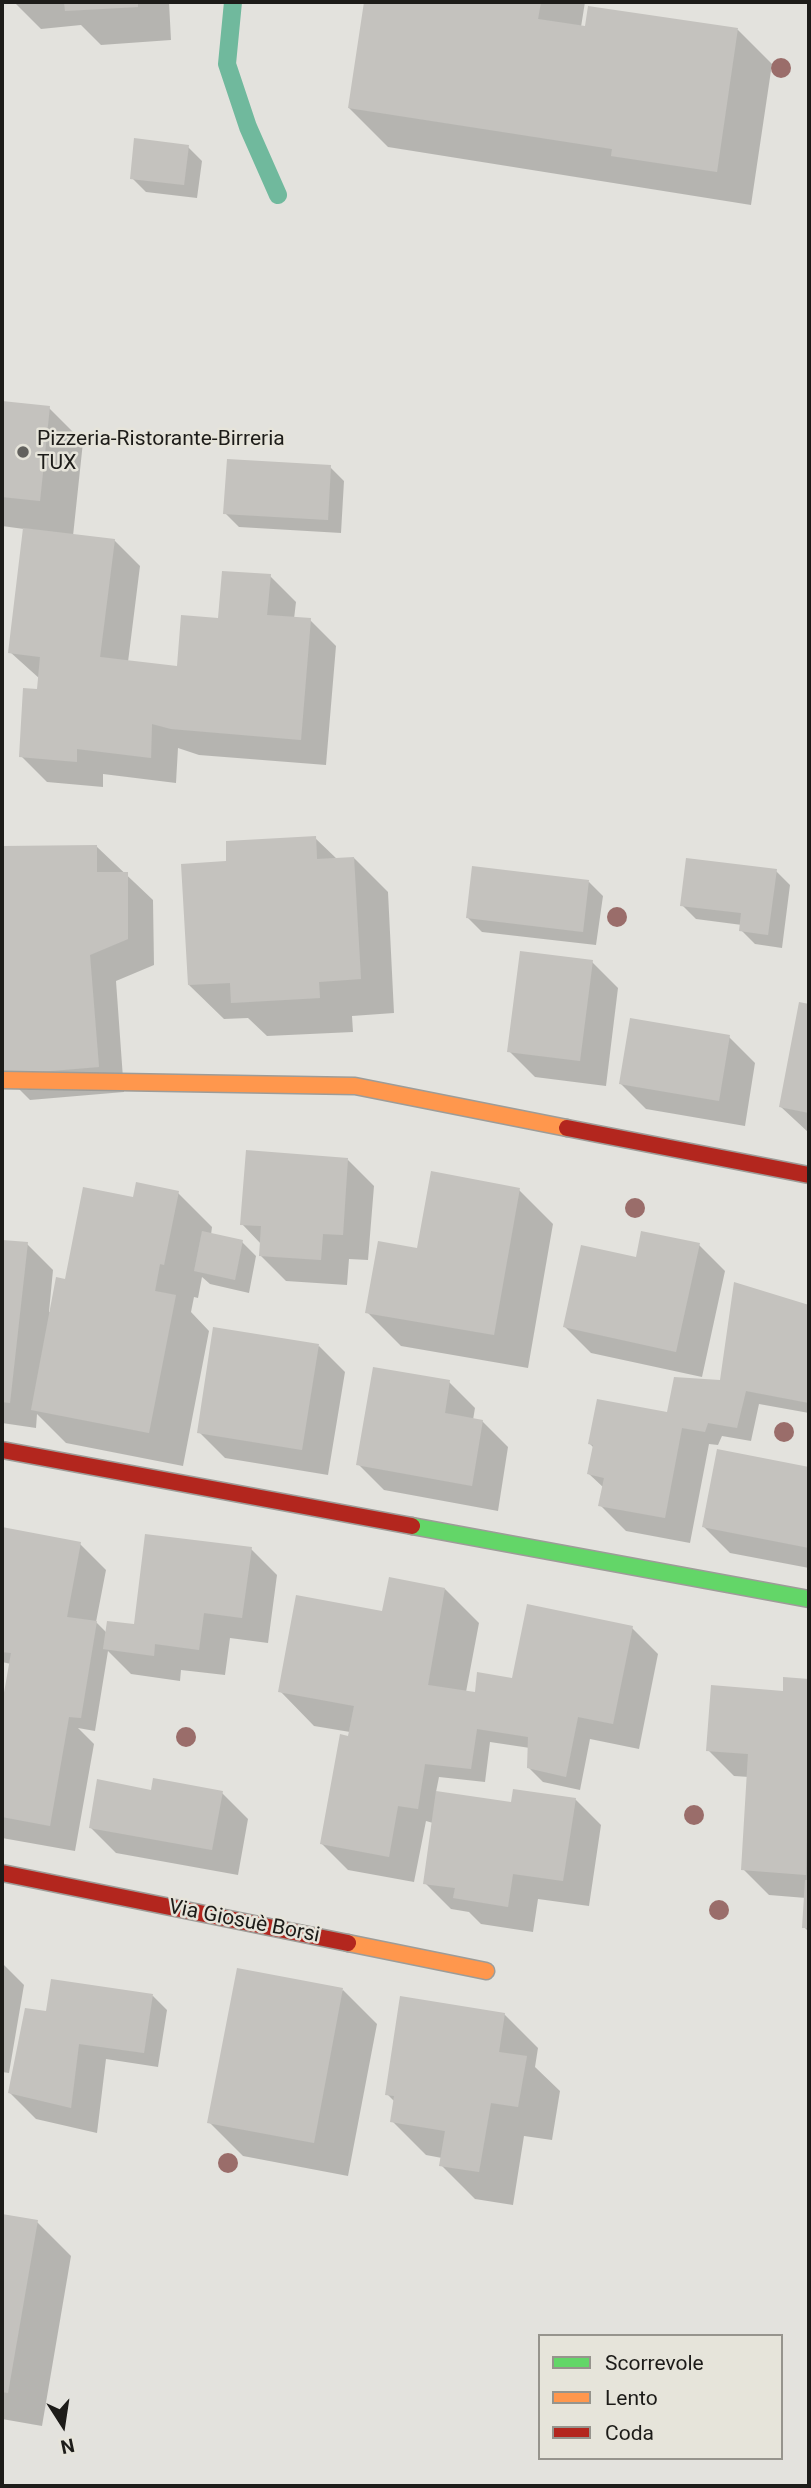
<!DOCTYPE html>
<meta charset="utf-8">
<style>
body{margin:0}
#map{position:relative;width:811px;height:2488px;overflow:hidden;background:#e3e2dd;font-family:Roboto,sans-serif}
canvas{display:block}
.frame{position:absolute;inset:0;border:4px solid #1d1c19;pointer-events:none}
.legend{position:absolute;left:538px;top:2334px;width:245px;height:126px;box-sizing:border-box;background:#e6e4da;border:2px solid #96948d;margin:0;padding:9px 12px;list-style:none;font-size:21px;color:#1d1c19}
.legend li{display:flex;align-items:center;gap:14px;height:35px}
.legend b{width:35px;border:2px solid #96948d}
.north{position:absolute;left:28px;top:2390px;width:70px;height:70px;-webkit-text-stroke:5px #e6e4da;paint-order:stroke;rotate:168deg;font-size:19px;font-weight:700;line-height:28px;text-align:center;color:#1d1c19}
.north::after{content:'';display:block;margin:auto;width:24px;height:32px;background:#1d1c19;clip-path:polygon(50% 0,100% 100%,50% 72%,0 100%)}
</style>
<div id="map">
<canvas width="811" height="2488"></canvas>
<div class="frame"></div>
<ul class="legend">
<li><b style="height:9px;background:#63d668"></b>Scorrevole</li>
<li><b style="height:9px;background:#ff974d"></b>Lento</li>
<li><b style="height:9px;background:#b3261e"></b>Coda</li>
</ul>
<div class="north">N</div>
</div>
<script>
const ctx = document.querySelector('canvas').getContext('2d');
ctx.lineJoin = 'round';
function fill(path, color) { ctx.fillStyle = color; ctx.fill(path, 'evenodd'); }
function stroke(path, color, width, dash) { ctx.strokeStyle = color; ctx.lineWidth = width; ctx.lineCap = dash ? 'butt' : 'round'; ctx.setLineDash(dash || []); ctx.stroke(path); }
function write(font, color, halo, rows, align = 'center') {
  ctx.font = font + ' Roboto,sans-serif'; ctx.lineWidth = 5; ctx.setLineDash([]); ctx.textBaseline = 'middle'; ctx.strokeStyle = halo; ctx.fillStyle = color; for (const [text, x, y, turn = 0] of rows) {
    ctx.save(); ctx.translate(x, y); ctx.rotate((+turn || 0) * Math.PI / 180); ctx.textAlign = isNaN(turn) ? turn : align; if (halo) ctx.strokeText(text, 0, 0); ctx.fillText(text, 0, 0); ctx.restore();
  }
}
fill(new Path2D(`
 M14,2H169L171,40L101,45L81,25L41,29Z
 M365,2H585L581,27L738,30L772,64L751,205L388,147L349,108Z
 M188,147L202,161L197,198L146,192L132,178Z
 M2,403L49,408L83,442L73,536L114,540L140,566L128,662L178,668L220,620L270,576L296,602L294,619L310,620L336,646L326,765L199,755L178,748L176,783L103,774V787L47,782L21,756L40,679L10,652L24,529L2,526Z
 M330,467L344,481L341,533L239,527L225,513Z
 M315,838L337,859L354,858L388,892L394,1013L352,1016L353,1032L267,1036L248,1018L224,1019L189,985L228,863Z
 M96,846L153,900L154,965L116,981L124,1092L30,1100L4,1074L2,1066V847Z
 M776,871L790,885L782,948L755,944L741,930L742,925L696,919L682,905Z
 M589,882L603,896L596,945L482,932L468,918Z
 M592,962L618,988L606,1086L535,1077L509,1051Z
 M800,1004L809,1005V1133L781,1107Z
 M729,1037L755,1063L745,1126L646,1109L620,1083Z
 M348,1160L374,1186L368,1260L349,1259L347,1285L286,1281L260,1255L261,1244L242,1224Z
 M519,1190L553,1224L528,1368L401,1346L367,1312L418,1250Z
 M178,1193L212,1227L211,1235L242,1242L256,1256L249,1293L210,1284L202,1277L198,1298L194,1297L191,1312L209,1331L183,1466L66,1443L37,1414L36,1428L2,1423V1242L27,1244L53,1270L49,1312H51L67,1281L135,1199Z
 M699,1245L725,1271L702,1377L591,1353L565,1327L637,1259Z
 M775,1298L809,1307V1413L759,1404L751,1441L722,1436L718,1445L709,1444L690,1543L626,1531L600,1505L604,1488L589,1474L594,1448L590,1444L673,1415L721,1382Z
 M319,1346L345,1372L328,1475L225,1458L199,1432Z
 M449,1382L475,1408L473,1420L482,1421L508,1447L498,1511L384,1490L358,1464Z
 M719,1451L809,1469V1568L730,1553L704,1527Z
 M2,1529L80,1544L106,1570L96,1622L107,1633L135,1626L251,1549L277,1575L268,1643L230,1638L225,1675L181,1670L180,1681L131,1674L108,1651L95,1731L78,1728L94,1744L75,1851L2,1838V1706L9,1707L11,1664L2,1662Z
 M445,1589L479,1623L466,1692L477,1694L513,1680L632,1628L658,1654L639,1749L590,1739L580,1790L543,1782L529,1768L530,1748L490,1742L485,1782L439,1777L436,1792L512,1804L575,1799L601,1825L589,1906L538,1899L533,1932L481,1924L469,1912L451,1909L425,1883L433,1823L426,1821L414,1882L348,1870L322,1844L350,1732L314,1726L280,1691L384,1613Z
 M785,1679L809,1680V1932L804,1927L806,1898L769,1895L743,1869L749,1777L734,1776L708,1750L784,1693Z
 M222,1793L248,1819L238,1875L116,1853L90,1827Z
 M2,1963L24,1985L9,2073L2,2072Z
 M343,1990L377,2024L348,2176L243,2156L209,2122Z
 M153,1996L167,2010L158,2067L106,2059L97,2133L36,2119L10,2093L45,2012Z
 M504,2014L538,2048L535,2067L560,2091L552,2140L524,2136L513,2205L475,2199L441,2165L442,2158L426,2155L392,2121L395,2102L387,2094Z
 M2,2216L37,2222L71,2256L42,2426L2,2419Z`), '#0003');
stroke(new Path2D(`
 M233,2L227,64L248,127L278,195`), '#70b99d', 18);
fill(new Path2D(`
 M64,2H138V7L65,11Z
 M364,2H541L538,19L585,26L588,6L738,28L717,172L611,156L612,149L348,108Z
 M134,138L189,145L184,185L130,179Z
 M2,401L50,406L40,501L2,497Z
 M227,459L331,465L328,520L223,514Z
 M23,528L115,539L100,657L177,666L181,615L218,618L222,571L271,574L267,615L311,618L301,740L171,729L152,724L151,758L77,749V762L19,757L23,688L37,689L40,657L8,653Z
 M316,836L317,859L354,857L361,979L319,982L320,998L231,1003L230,983L188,985L181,864L226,861V841Z
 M97,845V872H128V939L90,955L99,1067L2,1075V846Z
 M686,858L777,869L768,935L739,931L741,913L680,906Z
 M472,866L589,880L583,932L466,918Z
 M520,951L593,960L580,1061L507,1052Z
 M799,1002L809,1004V1113L779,1107Z
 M630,1018L730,1035L719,1101L619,1084Z
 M246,1150L348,1158L343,1235L323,1234L321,1260L259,1256L261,1226L240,1225Z
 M431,1171L520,1188L494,1335L365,1313L378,1241L417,1248Z
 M136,1182L179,1191L164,1265L160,1264L155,1291L176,1295L149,1433L31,1410L56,1277L65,1279L83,1187L133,1197Z
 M202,1231L243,1240L235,1280L194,1271Z
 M641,1231L700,1243L676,1352L563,1327L581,1245L636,1257Z
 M2,1240L28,1242L10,1403L2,1402Z
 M734,1282L809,1305V1403L746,1391L737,1428L708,1423L705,1432L682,1428L665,1518L598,1506L604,1478L587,1474L593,1445L588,1444L597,1399L667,1412L674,1377L720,1380Z
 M213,1327L319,1344L302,1450L197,1433Z
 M373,1367L450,1380L445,1413L483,1420L472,1486L356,1465Z
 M717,1449L809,1467V1548L702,1527Z
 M2,1527L81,1542L67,1617L97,1621L81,1718L69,1717L50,1826L2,1817V1704L11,1653L2,1652Z
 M145,1534L252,1547L242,1618L204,1613L199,1650L155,1644L154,1656L103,1649L107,1621L134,1624Z
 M389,1577L445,1588L428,1685L475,1692L477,1672L512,1678L527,1604L633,1626L613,1724L578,1717L566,1777L527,1768L528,1737L477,1729L471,1769L425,1764L418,1809L398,1806L389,1857L320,1844L340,1734L348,1736L354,1706L278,1692L296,1595L382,1611Z
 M783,1677L809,1679L806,1875L741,1870L748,1754L706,1751L711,1685L783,1691Z
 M153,1778L223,1791L212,1850L89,1828L97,1779L151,1790Z
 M513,1789L576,1798L563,1881L513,1874L508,1907L453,1898L455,1888L423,1884L436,1791L511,1802Z
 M805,1880H809V1928H802Z
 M237,1968L343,1988L314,2143L207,2123Z
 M51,1979L153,1994L144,2053L79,2044L71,2108L8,2093L25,2008L46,2011Z
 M400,1996L505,2013L499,2052L527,2056L518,2107L491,2103L479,2172L439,2166L445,2131L390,2122L394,2096L385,2095Z
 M2,2214L38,2220L8,2393L2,2392Z`), '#c4c2be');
const fast = new Path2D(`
 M412,1526L809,1599`);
const slow = new Path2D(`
 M2,1080L355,1086L567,1128
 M348,1943L486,1971`);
const jam = new Path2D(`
 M567,1128L809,1175
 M2,1450L412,1526
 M2,1873L348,1943`);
stroke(fast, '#9d9c98', 19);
stroke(slow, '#9d9c98', 19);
stroke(jam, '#9d9c98', 19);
stroke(fast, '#63d668', 16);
stroke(slow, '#ff974d', 16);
stroke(jam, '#b3261e', 16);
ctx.fillStyle = '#9a6d6a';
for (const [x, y] of [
 [781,68],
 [617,917],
 [635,1208],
 [784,1432],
 [186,1737],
 [694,1815],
 [719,1910],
 [228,2163]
]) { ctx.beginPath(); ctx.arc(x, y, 10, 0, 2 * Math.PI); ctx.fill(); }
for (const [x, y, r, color] of [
 [23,452,7,"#62615e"]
]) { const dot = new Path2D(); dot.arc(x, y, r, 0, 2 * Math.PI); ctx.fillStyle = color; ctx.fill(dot); stroke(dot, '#e6e4da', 2.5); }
write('21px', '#1d1c19', '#e6e4da', [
 ["Pizzeria-Ristorante-Birreria",37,440],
 ["TUX",37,464]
], 'left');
write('21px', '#1d1c19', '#e6e4da', [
 ["Via Giosuè Borsi",244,1922,11]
]);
</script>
